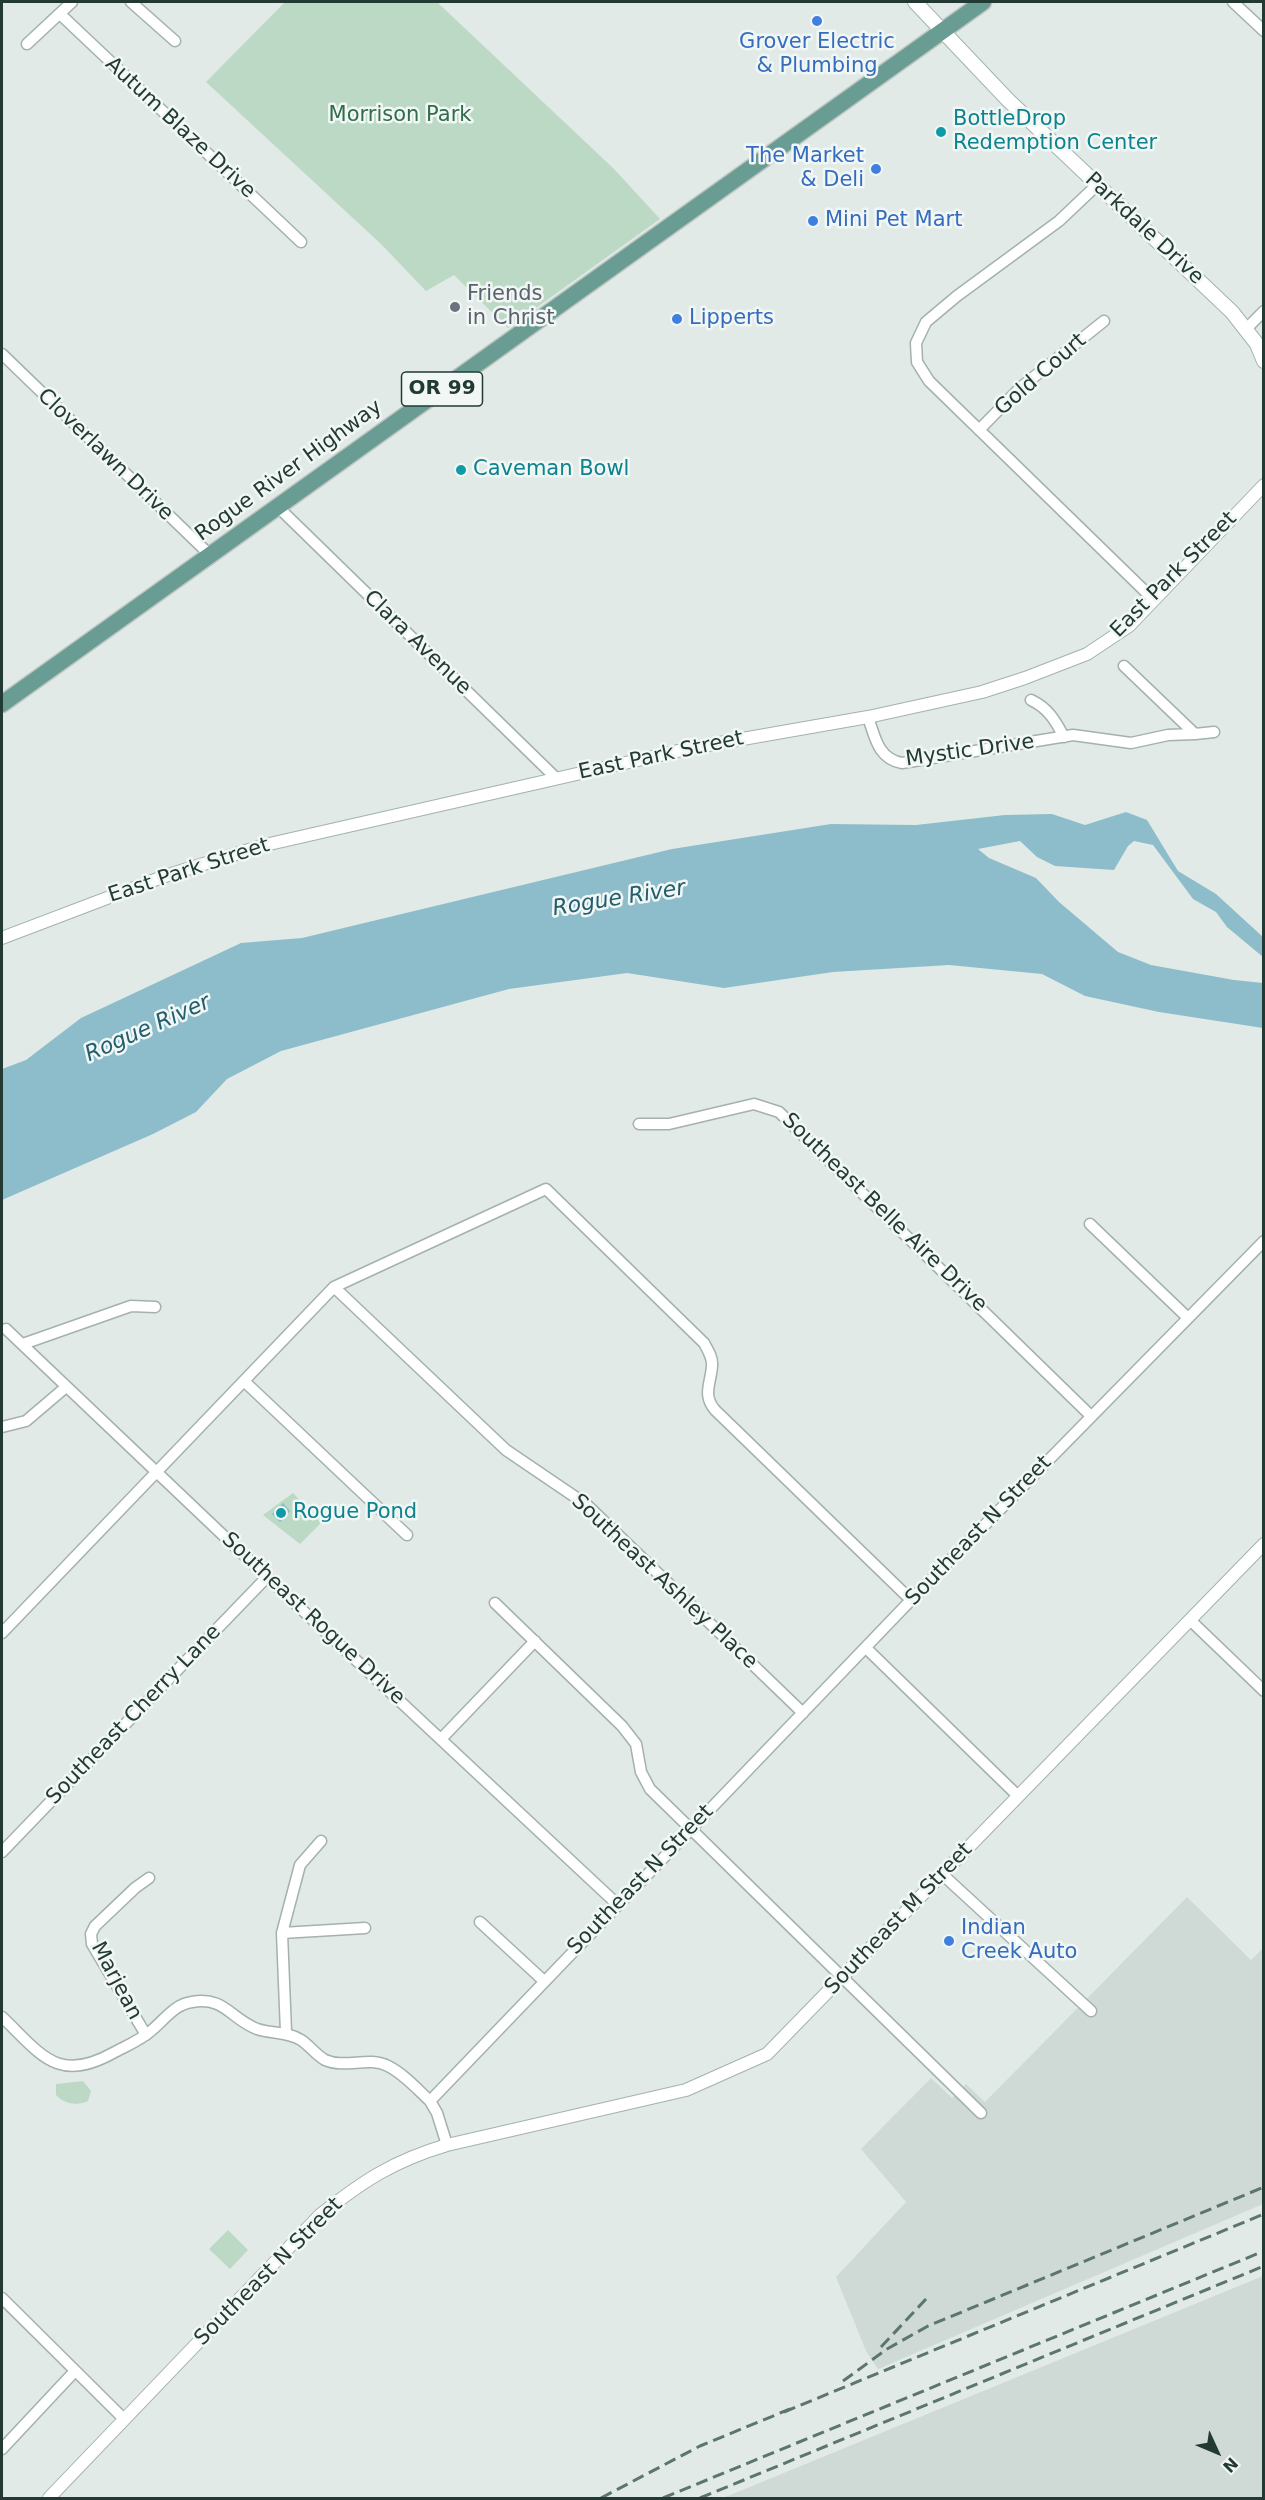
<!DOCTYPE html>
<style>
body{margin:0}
#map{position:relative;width:1265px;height:2500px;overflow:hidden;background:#e1eae6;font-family:"DejaVu Sans",sans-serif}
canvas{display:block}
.frame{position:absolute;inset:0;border:3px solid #233934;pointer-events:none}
.north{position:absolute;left:1187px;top:2422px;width:60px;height:60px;-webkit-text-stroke:4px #f1f7f4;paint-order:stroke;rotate:134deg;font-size:16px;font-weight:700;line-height:24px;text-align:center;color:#233934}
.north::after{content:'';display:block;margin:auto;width:21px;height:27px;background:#233934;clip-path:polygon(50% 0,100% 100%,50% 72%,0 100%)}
</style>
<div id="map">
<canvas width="1265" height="2500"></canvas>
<div class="frame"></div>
<div class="north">N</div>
</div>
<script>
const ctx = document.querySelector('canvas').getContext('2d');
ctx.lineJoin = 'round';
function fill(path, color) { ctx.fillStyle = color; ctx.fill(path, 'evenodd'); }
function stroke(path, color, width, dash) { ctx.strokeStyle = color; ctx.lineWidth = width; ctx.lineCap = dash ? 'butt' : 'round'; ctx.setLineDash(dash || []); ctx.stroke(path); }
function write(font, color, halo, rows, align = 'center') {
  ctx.font = font + ' "DejaVu Sans",sans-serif'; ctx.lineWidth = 5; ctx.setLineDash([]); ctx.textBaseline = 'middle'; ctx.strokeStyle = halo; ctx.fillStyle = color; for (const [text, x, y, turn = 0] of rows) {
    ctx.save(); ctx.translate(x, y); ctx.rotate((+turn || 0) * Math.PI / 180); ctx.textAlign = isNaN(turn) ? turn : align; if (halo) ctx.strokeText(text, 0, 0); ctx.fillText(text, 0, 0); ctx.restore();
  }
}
fill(new Path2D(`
 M1187,1897L1251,1960L1263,1948V2204L878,2369L866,2351L836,2277L906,2202L861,2149L931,2078L952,2098L966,2084L985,2102Z
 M1263,2276V2498H723Z`), '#cfdad6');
fill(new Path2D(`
 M285,2H437L614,169L660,219L508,328L454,275L426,291L381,244L206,82Z
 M293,1493L321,1523L300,1544L263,1515Z
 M83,2081L91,2091L88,2101C77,2106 64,2104 56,2095V2084Z
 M228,2230L248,2250L230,2269L209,2249Z`), '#bbd9c5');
fill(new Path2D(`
 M1126,812L1147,820L1178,871L1216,894L1263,937V957L1227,927L1216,912L1193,899L1153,845L1134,841L1128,846L1114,870L1055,866L1037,857L1020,841L978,849L989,858L1036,878L1059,902L1118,952L1151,965L1234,980L1263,983V1028L1159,1012L1085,996L1042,974L949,965L833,972L724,988L627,973L509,989L281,1051L227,1079L196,1112L153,1134L2,1200V1069L26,1060L81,1018L241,943L302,938L672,849L831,824L916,825L1005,815L1052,814L1085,825Z
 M283,1503L290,1511L280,1522L272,1514Z`), '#8dbdcb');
const minor = new Path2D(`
 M131,2L175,41
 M1233,2L1264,31
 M60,14L301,242
 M27,44L72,2
 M1097,185L1059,221L957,296L926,322L916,343L917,362L929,381L1154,600
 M1246,329L1264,311
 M2,354L210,555
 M979,430L1020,388L1104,321
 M278,507L556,778
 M1031,700C1048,708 1055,720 1064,737
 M868,717C875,737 878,759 902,763L1073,735L1131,743L1168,735L1195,734L1124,666
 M1195,734L1214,732
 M639,1124H669L754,1104L779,1112L1091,1416
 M1090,1224L1188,1318
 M334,1287L506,1450L587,1505L803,1713
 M6,1329L267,1577L617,1904
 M23,1344L131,1306L155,1307
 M245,1382L407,1535
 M2,1427L26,1421L66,1387
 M495,1603L622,1726L636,1744L641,1772L650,1789L981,2113
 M1190,1620L1264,1691
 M2,1633L334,1287L546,1189L704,1343C708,1350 713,1358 712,1366C711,1383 702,1395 715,1410L911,1600
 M866,1648L1018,1796
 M441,1739L535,1641
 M2,1852L267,1577
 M943,1875L1091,2011
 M480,1922L544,1981
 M282,1933L365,1928
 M2,2017C41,2054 57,2084 113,2053C126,2046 141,2040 152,2030C165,2019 175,2004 192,2002C224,1996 231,2019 257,2029C272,2034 287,2031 301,2040C309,2045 316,2055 325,2060C346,2069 368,2056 388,2066C404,2074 417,2089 430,2101
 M286,2032L282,1933L300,1865L321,1841
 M146,2035L92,1944L91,1934L95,1926L135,1888L149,1878
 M447,2145L437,2113L430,2101L911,1600L1264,1241
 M2,2298L124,2419
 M2,2449L75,2371`);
const tertiary = new Path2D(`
 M2,938L165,876L265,845L691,748L868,717L982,692L1025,678L1087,654L1129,626L1264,485
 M49,2498L320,2215C363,2181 393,2161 447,2145L686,2090L767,2054L1264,1544`);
const secondary = new Path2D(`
 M915,2L1008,100L1232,312L1257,344L1264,361`);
const primary = new Path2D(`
 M2,704L983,2`);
stroke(minor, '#a4b1ad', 13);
stroke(tertiary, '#a4b1ad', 14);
stroke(secondary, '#a1b5af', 16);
stroke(primary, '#bdc4c2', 19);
stroke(minor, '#fff', 10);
stroke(tertiary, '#fff', 12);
stroke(secondary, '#fff', 14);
stroke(primary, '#699c92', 16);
stroke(new Path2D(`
 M881,2347L926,2299
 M843,2381L887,2349L928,2326L1264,2187
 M784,2412L1264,2214
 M601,2498L700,2446L790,2409
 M663,2498L1264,2251
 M700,2498L1264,2266`), '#5d7570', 3, [12, 6]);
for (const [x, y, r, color] of [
 [817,21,6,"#3f7fe0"],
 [941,132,6,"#0f9aa8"],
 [876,169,6,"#3f7fe0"],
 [813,221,6,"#3f7fe0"],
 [455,307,6,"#6b7280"],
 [677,319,6,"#3f7fe0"],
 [461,470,6,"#0f9aa8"],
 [281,1513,6,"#0f9aa8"],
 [949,1941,6,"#3f7fe0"]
]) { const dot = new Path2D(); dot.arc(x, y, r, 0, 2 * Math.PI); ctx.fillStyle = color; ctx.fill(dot); stroke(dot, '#f1f7f4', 2); }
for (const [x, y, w] of [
 [442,389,81]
]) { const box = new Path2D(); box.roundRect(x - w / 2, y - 17, w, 34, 4.5); ctx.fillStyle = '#f1f7f4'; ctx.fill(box); stroke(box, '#233934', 1.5); }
write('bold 20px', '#233934', null, [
 ["OR 99",442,389]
]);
write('21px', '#366cbe', '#f1f7f4', [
 ["Grover Electric",817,43,"center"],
 ["& Plumbing",817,67,"center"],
 ["The Market",864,157,"right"],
 ["& Deli",864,181,"right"],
 ["Mini Pet Mart",825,221],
 ["Lipperts",689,319],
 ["Indian",961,1929],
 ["Creek Auto",961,1953]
], 'left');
write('21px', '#316c4b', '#f1f7f4', [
 ["Morrison Park",400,116]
]);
write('21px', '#0d838f', '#f1f7f4', [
 ["BottleDrop",953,120],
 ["Redemption Center",953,144],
 ["Caveman Bowl",473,470],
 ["Rogue Pond",293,1513]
], 'left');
write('21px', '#233934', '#f1f7f4', [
 ["Autum Blaze Drive",180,128,43],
 ["Parkdale Drive",1144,229,43],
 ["Gold Court",1041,375,-41],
 ["Cloverlawn Drive",105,455,44],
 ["Rogue River Highway",289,471,-36],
 ["East Park Street",1174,575,-45],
 ["Clara Avenue",417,643,44],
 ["Mystic Drive",970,751,-8],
 ["East Park Street",661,756,-12],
 ["East Park Street",189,871,-18],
 ["Southeast Belle Aire Drive",884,1213,44],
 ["Southeast N Street",979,1531,-46],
 ["Southeast Ashley Place",664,1582,43],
 ["Southeast Rogue Drive",313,1619,43],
 ["Southeast Cherry Lane",134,1715,-46],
 ["Southeast N Street",641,1880,-46],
 ["Southeast M Street",899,1919,-46],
 ["Marjean",116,1981,62],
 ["Southeast N Street",269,2272,-45]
]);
write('21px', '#5b616d', '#f1f7f4', [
 ["Friends",467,295],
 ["in Christ",467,319]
], 'left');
write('italic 22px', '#225e6f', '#f1f7f4', [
 ["Rogue River",619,899,-9],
 ["Rogue River",148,1029,-24]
]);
</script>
